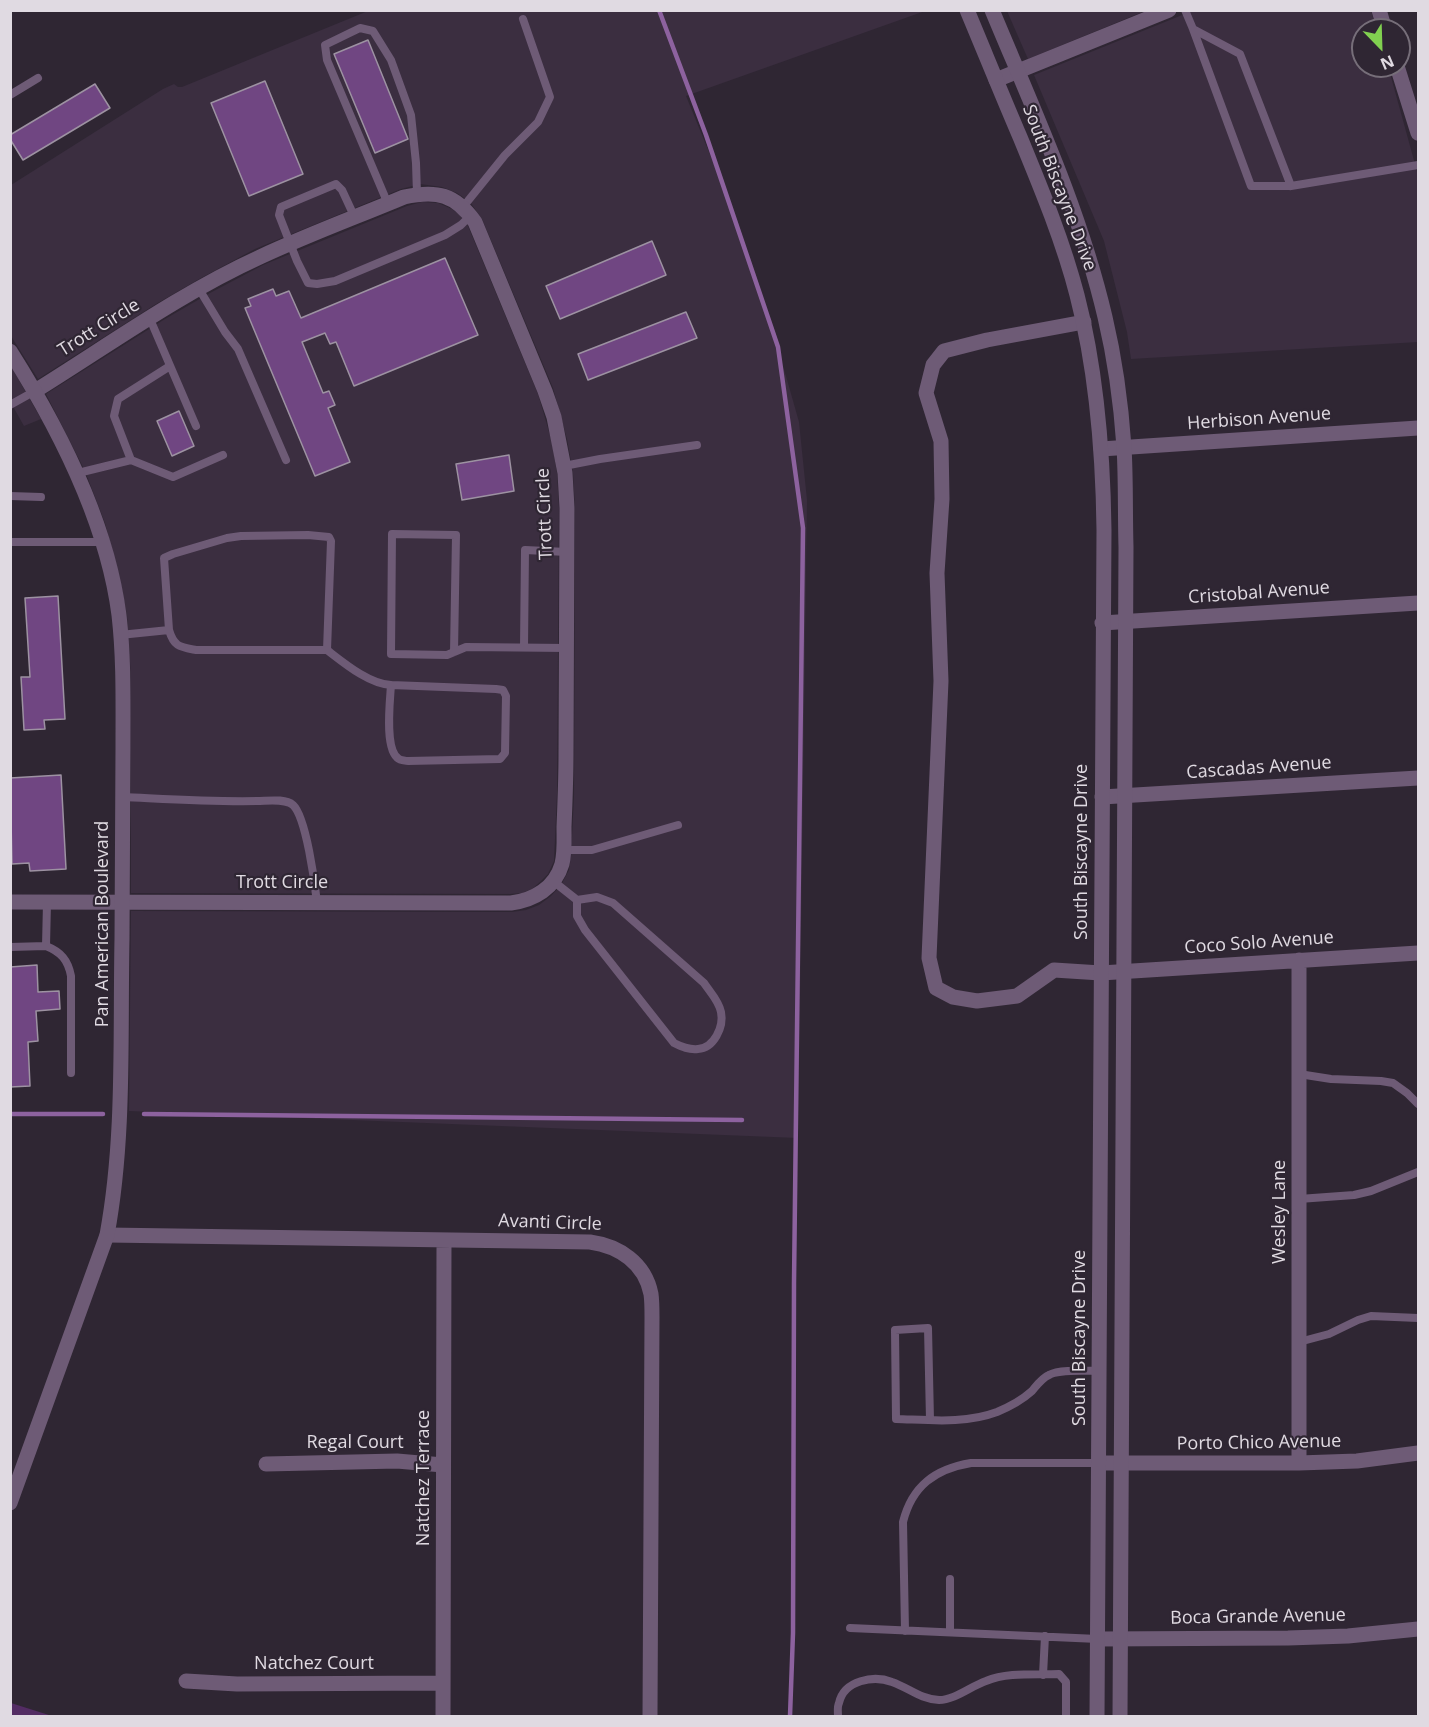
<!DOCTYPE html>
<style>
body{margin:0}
#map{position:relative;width:1429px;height:1727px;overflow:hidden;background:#2f2633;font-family:"Open Sans",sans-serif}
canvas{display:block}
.frame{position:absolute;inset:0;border:12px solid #e0dae2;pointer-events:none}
.north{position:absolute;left:1351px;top:18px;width:60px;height:60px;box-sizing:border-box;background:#2f2633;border:2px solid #766e79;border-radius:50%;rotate:157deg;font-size:16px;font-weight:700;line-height:24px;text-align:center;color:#e0dae2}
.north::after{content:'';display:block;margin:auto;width:21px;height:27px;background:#81d050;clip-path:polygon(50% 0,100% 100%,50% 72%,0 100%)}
</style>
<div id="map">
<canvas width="1429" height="1727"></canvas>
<div class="frame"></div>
<div class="north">N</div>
</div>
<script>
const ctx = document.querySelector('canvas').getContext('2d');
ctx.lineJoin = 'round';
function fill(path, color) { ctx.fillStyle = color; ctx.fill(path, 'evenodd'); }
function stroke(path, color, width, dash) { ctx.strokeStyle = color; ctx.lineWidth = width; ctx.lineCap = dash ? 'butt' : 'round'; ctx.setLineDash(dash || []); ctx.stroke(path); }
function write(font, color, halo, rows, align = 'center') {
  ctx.font = font + ' "Open Sans",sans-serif'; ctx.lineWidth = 4.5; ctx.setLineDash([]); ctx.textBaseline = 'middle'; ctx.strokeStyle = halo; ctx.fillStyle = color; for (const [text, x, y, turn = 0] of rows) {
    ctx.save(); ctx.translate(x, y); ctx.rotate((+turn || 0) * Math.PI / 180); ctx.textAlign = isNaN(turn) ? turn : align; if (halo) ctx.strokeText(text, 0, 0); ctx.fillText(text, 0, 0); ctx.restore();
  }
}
fill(new Path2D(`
 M368,11H925L686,96L730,203L786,376L799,422L807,500L798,1138L129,1111L131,911L512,912L526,910L539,905L551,896L561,885L569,870L571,857L574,796L575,509L573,473L567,439L553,388L482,219L470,202L457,193L442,187L420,184L401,189L255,249L201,278L156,304L38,379L11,336V185L163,89L174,84L178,87H182Z
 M1007,11H1145L1028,59Z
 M1192,11H1371L1377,30H1363V66H1388L1418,175V342L1131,359L1127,332L1104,241L1034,75Z
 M422,202L438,203L452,209L460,215L468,226L538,394L552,442L557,473L559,508L557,794L554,861L548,874L540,882L532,889L522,893L510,894L131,893V678L127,615L118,572L105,523L85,471L46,394L165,319L210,293L263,265L407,206Z
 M11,366L41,419L24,426L11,403Z`), '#3b2e40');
fill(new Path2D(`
 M11,1703L52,1716H11Z`), '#532c63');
stroke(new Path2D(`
 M659,10L706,135L778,347L803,528L794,1282L793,1633L790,1716
 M10,1114H103
 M144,1114L742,1120`), '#8d629f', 4.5);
const building = new Path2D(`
 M368,40L408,139L375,153L334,54Z
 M265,81L303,174L249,196L211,103Z
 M95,84L110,108L23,160L10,139V135Z
 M652,241L666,275L560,319L546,286Z
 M445,258L478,335L354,386L336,342L330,344L325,333L302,342L323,393L329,391L335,405L328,408L350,462L315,476L245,308L251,306L248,299L273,289L276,296L289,291L301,318Z
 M686,312L697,338L588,380L578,354Z
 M179,411L194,446L172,456L157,421Z
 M509,455L514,491L462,500L456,464Z
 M58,596L65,719L44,720L45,729L24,730L21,677H30L25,598Z
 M61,775L66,869L30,871L29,863L12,864L10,778Z
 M37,965L38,992L59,991L60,1009L36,1011L38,1041L28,1042L30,1086L10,1087V967Z`);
fill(building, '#704682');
stroke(building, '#9d92a2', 1.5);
stroke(new Path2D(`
 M1185,10L1193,29
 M10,95L38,78
 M1291,186L1240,54L1193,29L1251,186H1291L1418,165
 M388,204L327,60L325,45L360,28L373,31L391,60L411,115L416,163L417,194
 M463,207L505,155L538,122L550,97L523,19
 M355,218L342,190L336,184L281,207L279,215L297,261L308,283L317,284L335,281L445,235L461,225L470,216
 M199,289L225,332L238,349L286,460
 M150,319L196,426
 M10,405L35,391
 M131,460L114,416L118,399L170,366
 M564,466L600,459L697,445
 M78,473L131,460L173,477L223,455
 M10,496L41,497
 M10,542H102
 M120,635L169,630C174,647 180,647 196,650H327L331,541L329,537L308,535L241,536L227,538L173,554L164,558L169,630
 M524,647L525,550L567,552
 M327,650C344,663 369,684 391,685C390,701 384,751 399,759C400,760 407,761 408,761L500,759L505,753L506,696L503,690L496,689L391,685
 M454,652L456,535L392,534L391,654L447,655L466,647L567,648
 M123,797C167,799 212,802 257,801C267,801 285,798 293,805C306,817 315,883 317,903
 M563,850H592L678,825
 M553,881L577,900V916L585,930L674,1043C682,1047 689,1050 698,1049C714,1048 724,1027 721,1012C719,1001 710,992 704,983L613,903L597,897L577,900
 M46,946C61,952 68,960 71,976V1073
 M10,947L46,946L47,902
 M1299,1074L1331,1079L1381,1081L1393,1083L1407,1093L1418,1104
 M1299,1199L1354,1195L1371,1191L1418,1172
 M1299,1342L1329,1334L1358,1320L1371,1316L1418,1318
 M930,1420L928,1328L895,1330L896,1419C930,1420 965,1424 997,1412C1009,1407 1022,1400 1032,1391C1037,1385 1042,1378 1049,1375C1059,1369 1086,1371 1099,1371
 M950,1579V1632
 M850,1628L1098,1639
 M905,1631L903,1522C912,1486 935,1469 971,1463H1099
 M1043,1675L1045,1636
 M838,1716C838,1712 837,1707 839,1703C844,1680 874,1675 892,1682C909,1688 920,1699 939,1700C955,1700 971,1686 986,1681C1008,1672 1035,1675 1059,1674L1066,1682V1716`), '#6e5b76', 8);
stroke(new Path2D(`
 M1379,10L1385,30
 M1397,66L1418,133
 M996,80L1169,10
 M1084,322L987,340L944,351L933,365L926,393L941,441L942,499L937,573L941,681L929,958L936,988L953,997L977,1001L1017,996L1054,970L1101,973L1418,953
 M1101,449L1418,428
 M1102,623L1418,603
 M1102,797L1418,778
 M10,902L511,903C534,900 555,888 562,864C565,852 564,839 564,827C565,803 566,779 566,754C566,672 567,590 567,508L565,473L554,417L545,391L475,222C455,194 437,190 404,197C356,217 307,235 260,257C181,293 109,345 35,391
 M1299,960V1463
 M107,1235L590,1242C619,1246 645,1263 651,1294C652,1301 652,1310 652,1317L650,1716
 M1099,1463H1299L1357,1461L1418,1453
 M266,1464L397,1461L443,1465
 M1098,1639L1288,1638L1348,1636L1418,1629
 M186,1681L237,1684L443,1683
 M443,1716L444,1240`), '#6e5b76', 15);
stroke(new Path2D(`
 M967,10C985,53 1002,95 1020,137C1041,188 1063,241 1077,295C1097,372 1103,451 1104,530L1097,1716
 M992,10C1034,111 1080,210 1105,317C1115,359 1121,403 1124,447C1126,480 1125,513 1126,547L1120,1716
 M10,351C60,430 107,522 119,615C124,659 123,703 123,747C123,811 122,875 122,939C120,1038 125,1137 107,1235L10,1503`), '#6e5b76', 15);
write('18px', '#e0dae2', '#2f2633', [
 ["South Biscayne Drive",1059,188,69],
 ["Trott Circle",99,328,-32],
 ["Herbison Avenue",1259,419,-4],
 ["Trott Circle",545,514,-92],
 ["Cristobal Avenue",1259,593,-4],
 ["Cascadas Avenue",1259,768,-4],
 ["South Biscayne Drive",1082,852,-90],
 ["Trott Circle",282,883],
 ["Pan American Boulevard",103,924,-90],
 ["Coco Solo Avenue",1259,943,-4],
 ["Wesley Lane",1280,1212,-90],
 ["Avanti Circle",550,1223,2],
 ["South Biscayne Drive",1080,1338,-90],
 ["Regal Court",355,1443],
 ["Porto Chico Avenue",1259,1443,-1],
 ["Natchez Terrace",424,1478,-90],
 ["Boca Grande Avenue",1258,1617,-1],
 ["Natchez Court",314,1664]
]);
</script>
